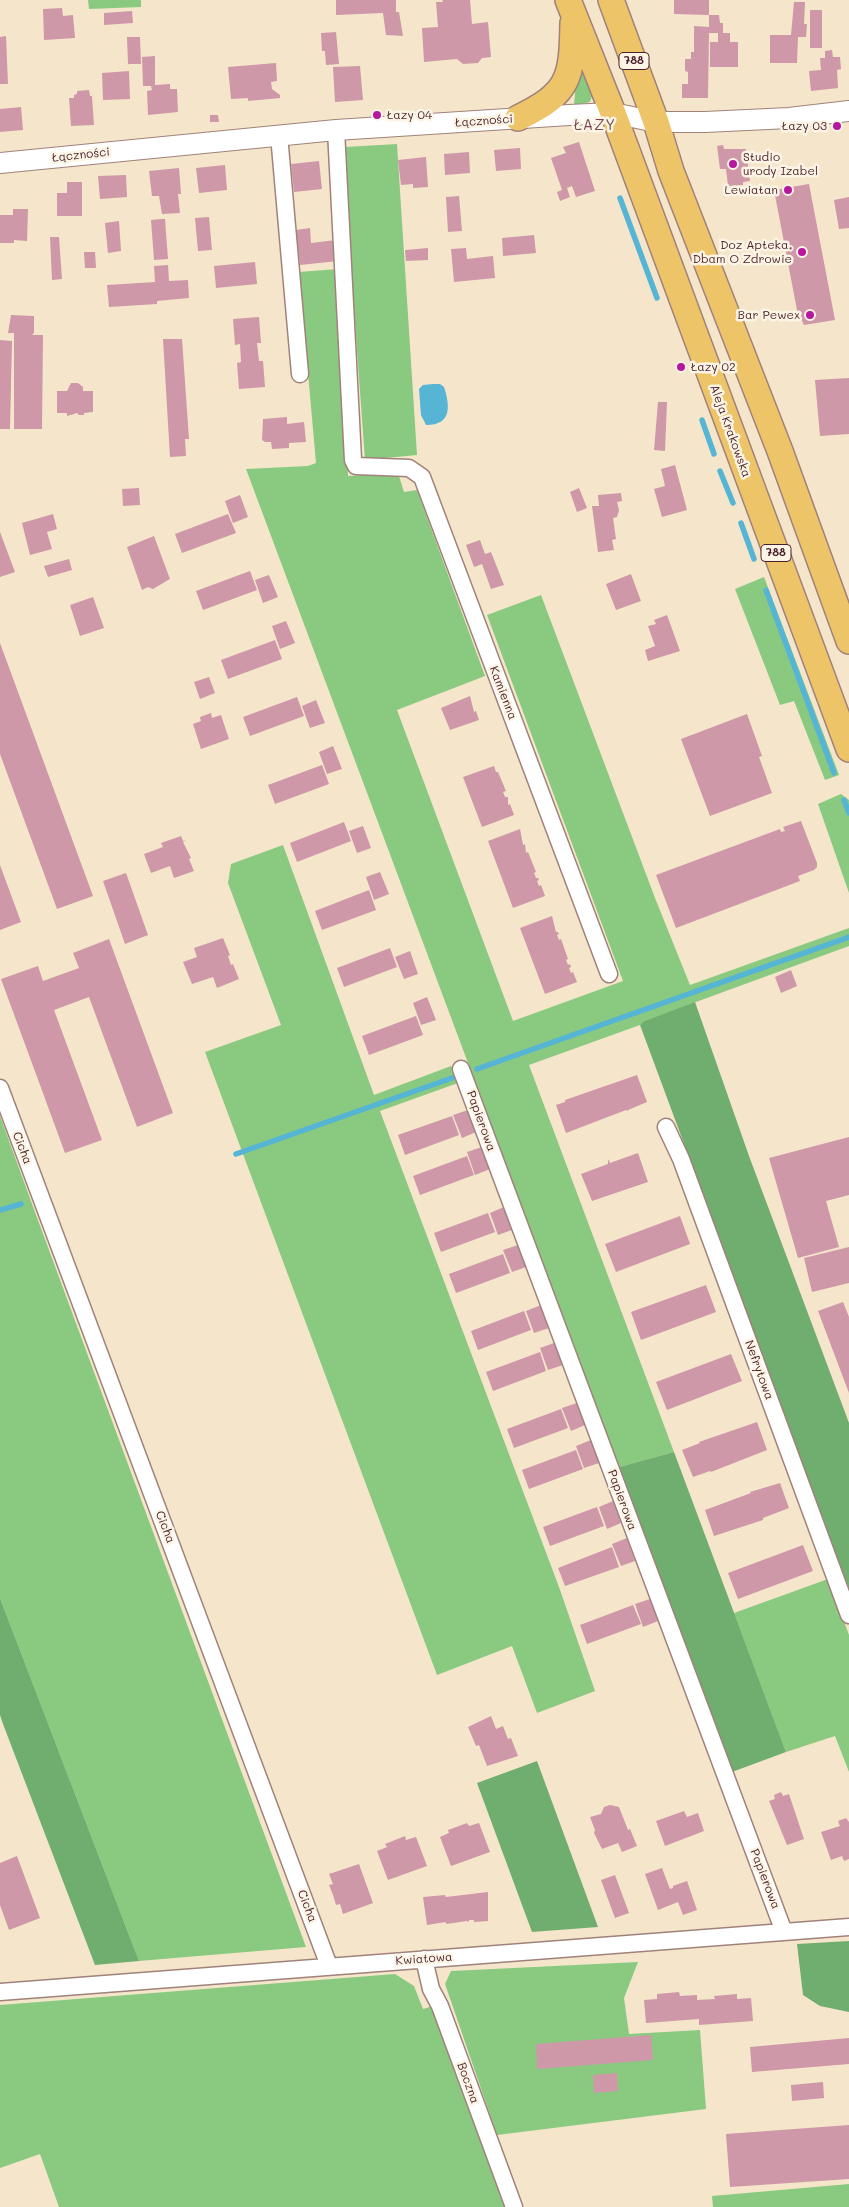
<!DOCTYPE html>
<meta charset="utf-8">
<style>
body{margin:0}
canvas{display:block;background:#f5e5cb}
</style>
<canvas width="849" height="2207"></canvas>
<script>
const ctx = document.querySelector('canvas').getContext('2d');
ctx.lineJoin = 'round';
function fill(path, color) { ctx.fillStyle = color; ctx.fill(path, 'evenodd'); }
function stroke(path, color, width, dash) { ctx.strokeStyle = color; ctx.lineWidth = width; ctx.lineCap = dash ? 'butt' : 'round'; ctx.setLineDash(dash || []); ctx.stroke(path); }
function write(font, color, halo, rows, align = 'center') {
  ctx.font = font + ' Mali,sans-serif'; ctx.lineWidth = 5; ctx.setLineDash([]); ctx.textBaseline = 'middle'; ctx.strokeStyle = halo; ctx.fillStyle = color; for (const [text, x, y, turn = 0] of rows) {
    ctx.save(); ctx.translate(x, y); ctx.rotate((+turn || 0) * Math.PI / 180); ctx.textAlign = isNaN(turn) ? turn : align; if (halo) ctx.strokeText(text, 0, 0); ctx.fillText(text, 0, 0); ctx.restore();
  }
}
fill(new Path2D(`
 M88,0H141V7L89,9Z
 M582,69L592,96L590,102L574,106L575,93L571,87Z
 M397,144L417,455L365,460L351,268L345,147Z
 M338,269L348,476L398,473L404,492L417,490L485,676L397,710L513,1021L623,981L487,615L541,595L655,898L690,985L849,928V946L644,1021L640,1025L529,1065L674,1452L619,1467L246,469L308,466L316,463L299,272Z
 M764,577L839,775L825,780L794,701L780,705L735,589Z
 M841,794L849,800V893L818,804Z
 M283,845L374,1095L451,1066L458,1083L380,1111L559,1587L595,1691L537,1713L512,1646L437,1675L205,1052L281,1025L228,883L231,864Z
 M0,1116L35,1212L306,1947L139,1961L0,1598Z
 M828,1579L849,1635V1772L835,1736L786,1752L734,1613Z
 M638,1962L624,1998L629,2034L700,2030L706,2109L497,2135L445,1984L451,1971Z
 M395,1974L414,1986L423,2009L433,2006L508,2207H59L40,2154L0,2168V2005Z
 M849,2184V2207H713L712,2196Z`), '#8aca80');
fill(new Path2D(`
 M695,1002L749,1156L849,1423V1589L640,1025L644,1021Z
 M674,1452L786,1752L732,1772L619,1467Z
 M0,1598L139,1961L95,1965L3,1724L0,1715Z
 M537,1761L598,1927L532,1932L477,1783Z
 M849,1941V2012L820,2006L803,1995L797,1944Z`), '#6fae6e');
fill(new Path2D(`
 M433,384H440L444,387C450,406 452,425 426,425L421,415L419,389L423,385Z`), '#56b4d5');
stroke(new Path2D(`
 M620,198L657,298
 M702,420L714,454
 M720,471L733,503
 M741,523L754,559
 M766,590L834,773
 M844,800L849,813
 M477,1069L849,937
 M236,1154L452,1078
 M0,1210L21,1204`), '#56b4d5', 5.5);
fill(new Path2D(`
 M336,0H396V12H399L403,36L386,35L383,13L336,15Z
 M442,0H470L472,24L488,22L491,57L482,58L478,63L463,64L457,59L424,62L422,28L438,27L436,2H443Z
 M674,0H709V15L674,14Z
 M794,2H805L804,24H807L806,37H798L797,63H770V35H791Z
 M62,8L63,16L73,15L75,38L44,40L43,9Z
 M810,10H822V48H810Z
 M132,11L133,23L104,25V13Z
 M709,15H719L720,23H723V33H730V42H738V67H710V42H718V33H709L708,98H682V84H688V72L685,71V59H691V52H694V26L709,27Z
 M336,32L339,64L326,65L325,51H322L321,33Z
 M6,36L8,84H0V37Z
 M127,37H140L141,64H128Z
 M832,50L833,57H840L841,69L837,70L838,88L811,91L809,71L821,70L820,58H825V51Z
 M155,56V85L170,84V89H177L178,112L148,115L147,91L152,90L151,86H143L142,57Z
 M276,63L277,81L271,82L272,89L280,95V98L248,101V98L231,99L228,67Z
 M360,66L363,100L335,102L333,67Z
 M129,71L130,99L103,100L102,73Z
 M89,90L90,96H92L94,125L71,126L69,98H74V95L77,94V91Z
 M21,107L23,130L0,132V109Z
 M210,115H218L219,122H210Z
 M579,142L595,191L576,197L572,186L567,188L570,197L560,201L557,192L562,190L551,158L566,153L563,147Z
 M723,145L724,149H746L750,181L743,182V185L728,186L726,169H720L717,146Z
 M520,148L521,169L496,171L494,150Z
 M469,152L470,173L445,175L444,154Z
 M426,157L428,187L413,188V184L401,185L398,160Z
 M319,161L322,189L294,192L291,164Z
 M225,165L227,190L199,193L196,168Z
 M179,168L181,194H178L180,213L162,214L159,196H152L149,171Z
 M126,175L127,197L100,199L98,176Z
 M67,182H82V216H57V193H67Z
 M809,184L835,320L804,325L797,310L774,190Z
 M459,196L462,231L448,232L446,197Z
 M849,197V228L839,229L834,200Z
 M13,209H28L27,241L14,240V243H0V215H13Z
 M209,217L212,250L198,251L195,218Z
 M161,219H165L168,259L154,260L151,220Z
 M119,221L121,251L108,253L105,223Z
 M310,228L311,243L336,240L338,261L300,265L296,230Z
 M534,235L536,253L503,256L502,238Z
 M50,237H59L62,279L52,280Z
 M428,248V260L406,261L405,250Z
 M466,248L467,259L493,256L495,278L454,282L451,249Z
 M84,252H95L96,268H85Z
 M255,262L257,284L216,288L214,266Z
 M168,265L169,281L188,280L189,298L157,301V304L109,307L107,285L155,282L154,266Z
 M11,315L34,316V333L32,335H43L42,429H14V333H8Z
 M259,317L261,343H257L259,361H263L265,387L239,389L237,363L241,362L240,344L235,345L233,319Z
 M163,339H182L189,439H185L186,456L170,457Z
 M0,340L12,341L10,429H0Z
 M849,378V434L820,436L815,380Z
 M71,383H78L83,387V391H93V412L84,413V415H79L77,413L67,416V413H57V391H67Z
 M658,402H667L665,451L654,450Z
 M287,417V424L304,422L306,442L289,443V448L272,449L271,442H265L262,440L263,419Z
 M675,465L687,510L662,517L654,489L665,486L661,469Z
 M139,488L140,505L123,506L122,489Z
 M579,488L587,508L577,512L570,492Z
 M621,493L622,501L617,502L619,510L617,517L613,518L616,539L612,540L614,550L598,552L592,506H599L598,495Z
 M240,495L248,517L233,523L225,501Z
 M53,514L57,529L47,532L52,549L30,555L22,523Z
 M228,514L236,533L182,553L175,534Z
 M0,532L15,572L0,577Z
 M154,536L170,579L153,589L148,587L142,590L127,547Z
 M480,540L485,554L491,552L504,585L491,589L482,564L474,567L466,545Z
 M69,559L72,570L48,577L44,566Z
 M250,571L257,590L203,610L196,591Z
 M631,574L641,601L616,610L606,584Z
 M269,575L278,597L263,603L255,580Z
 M93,597L104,628L80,636L70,605Z
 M667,615L680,651L648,661L645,650L655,646L648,626L656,624L654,620Z
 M286,621L295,643L280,649L272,626Z
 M275,640L282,659L228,679L221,660Z
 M0,643L93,896L57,909L0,754Z
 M209,677L215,693L200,699L194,682Z
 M470,696L474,712L476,711L479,720L450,730L441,708Z
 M297,697L304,716L250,736L243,717Z
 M316,700L325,723L310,728L302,706Z
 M211,713L212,718L221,715L229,739L201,749L193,724L201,721L200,717Z
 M747,714L762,756L759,757L772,793L710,816L681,739Z
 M333,746L342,769L327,774L319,752Z
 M322,765L329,784L275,804L268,785Z
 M494,766L496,772H498L506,791L503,792L505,797H508V805L510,804L514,815L482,827L463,777Z
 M801,821L817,863V867L814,870L798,876L800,881L676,928L656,875L780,829L781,832L785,831L783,827Z
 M344,822L351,841L297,862L290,843Z
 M363,826L371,848L357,853L349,831Z
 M520,829L523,845L525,844L526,853L528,852L536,872L534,873L536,878H538L539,880L537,881L539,886L541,885L545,896L513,908L488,841Z
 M181,836L183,841L186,840L183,842L191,858L189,859L194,871L174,878L170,866L151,873L144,854L163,847L161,843Z
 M0,865L21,922L0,930Z
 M380,872L389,894L374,900L366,877Z
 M126,873L148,935L125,944L103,881Z
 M369,890L376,910L322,930L315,911Z
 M552,916L556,932H558L559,934L557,935L559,940L561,939L568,959L566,960L568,965L570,964L571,967L569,968L571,973L573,972L577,982L545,994L520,928Z
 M223,938L230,955L228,956L231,965L233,964L239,979L217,988L213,977L192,984L183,962L197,957L194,948Z
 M109,939L173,1113L137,1127L89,997L54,1010L102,1140L65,1153L1,979L38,966L43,981L79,968L73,953Z
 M390,948L397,967L344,987L337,968Z
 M410,951L418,974L404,979L395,957Z
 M791,970L797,986L781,993L775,977Z
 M427,997L436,1020L421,1025L413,1003Z
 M416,1016L423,1035L369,1055L362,1036Z
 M637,1075L647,1102L628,1110V1111L626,1110L566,1133L556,1105L565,1102V1100Z
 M468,1110L476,1132L462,1138L453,1115Z
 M452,1116L459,1135L405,1155L398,1135Z
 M849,1137V1195L826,1201L839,1247L798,1258L769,1158Z
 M482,1147L490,1169L475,1175L467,1152Z
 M638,1153L648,1182L592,1201L581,1174L608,1164V1159L610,1163Z
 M467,1156L474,1175L420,1195L413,1176Z
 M504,1207L512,1230L498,1235L490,1213Z
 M488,1213L495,1232L441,1252L434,1233Z
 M680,1216L690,1244L616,1272L605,1244Z
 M518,1245L526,1267L512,1272L503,1250Z
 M849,1247V1283L812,1292L804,1258Z
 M503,1254L510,1273L456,1293L449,1274Z
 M706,1285L716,1312L641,1340L631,1312Z
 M843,1302L849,1317V1393L818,1311Z
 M541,1305L549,1328L534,1333L526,1311Z
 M524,1311L531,1330L478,1350L471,1331Z
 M554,1343L563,1365L548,1370L540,1348Z
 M540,1352L546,1371L493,1391L486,1372Z
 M731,1354L742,1381L667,1410L656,1382Z
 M577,1403L585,1425L571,1431L562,1408Z
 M561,1409L568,1428L514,1448L507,1429Z
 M757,1422L767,1450L711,1472L710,1471L693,1477L682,1450L700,1443L699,1442Z
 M591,1440L599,1463L584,1468L576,1446Z
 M576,1450L583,1469L529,1489L522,1470Z
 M780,1483L789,1508L763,1518V1520L714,1536L705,1510L751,1493L750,1492Z
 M613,1501L621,1523L607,1529L599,1507Z
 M597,1507L604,1526L550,1546L543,1527Z
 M627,1538L635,1561L621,1566L612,1544Z
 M803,1545L813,1571L738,1599L728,1573Z
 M612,1547L619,1567L565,1586L558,1568Z
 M650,1599L658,1621L643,1627L635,1604Z
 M633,1605L641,1624L587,1644L580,1625Z
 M491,1716L496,1729L503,1726L508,1739L511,1738L518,1756L487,1766L479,1745L476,1746L468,1727Z
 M781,1792L783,1796L789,1794L804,1839L787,1845L769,1801L775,1799L774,1795Z
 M610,1805L619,1807L628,1830L630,1829L637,1846L622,1852L618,1843L602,1849L594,1833L595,1830L590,1817L601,1814L604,1807Z
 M684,1811L687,1817L698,1813L704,1831L665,1846L656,1821Z
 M846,1818L849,1822V1859L844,1861L842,1856L831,1860L821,1832L840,1826L838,1821Z
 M467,1823L469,1826L479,1823L490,1852L451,1866L440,1837L449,1833L448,1830Z
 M405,1836L406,1840L416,1837L427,1866L388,1880L377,1851L387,1847L385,1844Z
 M17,1856L40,1918L9,1930L0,1905V1863Z
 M359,1864L373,1903L343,1914L340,1904L336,1905L333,1895L329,1885L333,1884L329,1874Z
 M662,1868L670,1889L673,1888V1886L687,1881L697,1910L683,1915L678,1902L658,1910L645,1874Z
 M615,1875L629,1913L615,1918L601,1880Z
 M488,1892V1921L474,1922V1920H469V1922L467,1921L446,1924V1922L427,1925L423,1897L445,1895L446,1897Z
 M679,1992L680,1996L697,1995V2000L715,1999L714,1996L737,1994V1999L751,1998L753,2021L699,2025V2019L646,2023L644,2000L657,1999V1994Z
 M651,2035L653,2060L537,2069L536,2044Z
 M849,2038V2064L752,2072L750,2047Z
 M617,2073L618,2091L594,2093L593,2075Z
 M823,2082L824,2098L792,2101L791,2085Z
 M849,2125V2179L730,2187L726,2134Z`), '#ce98a8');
const minor = new Path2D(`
 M336,130L353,460L356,466L409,468L422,477L609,974
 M279,135L300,374
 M461,1069L784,1932
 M0,1088L329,1966
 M666,1127L681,1159L849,1615
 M424,1959L431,1989L440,2006L514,2207
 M0,1992L849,1927`);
const tertiary = new Path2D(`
 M0,163L336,130L569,115L613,113L656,122H705L789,118L849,111`);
const primary = new Path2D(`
 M568,0L613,113L849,749
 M611,0L656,122L671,171L780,451L849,641
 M518,118C570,93 572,78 573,23`);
stroke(minor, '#a0827b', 19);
stroke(tertiary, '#a0827b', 22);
stroke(primary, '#a0827b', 28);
stroke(minor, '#fff', 16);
stroke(tertiary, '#fff', 20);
stroke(primary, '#eec469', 25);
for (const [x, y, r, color] of [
 [377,115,5,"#b5179e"],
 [837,126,5,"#b5179e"],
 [733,164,5,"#b5179e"],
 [788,190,5,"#b5179e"],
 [802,252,5,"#b5179e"],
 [810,315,5,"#b5179e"],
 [681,367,5,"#b5179e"]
]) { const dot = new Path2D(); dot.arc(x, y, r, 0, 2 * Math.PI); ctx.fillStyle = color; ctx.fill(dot); stroke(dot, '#fcf5e5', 2); }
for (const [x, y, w] of [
 [634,61,30],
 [776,553,30]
]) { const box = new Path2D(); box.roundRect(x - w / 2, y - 8.5, w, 17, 4); ctx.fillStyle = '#fcf5e5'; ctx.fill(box); stroke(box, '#4a1f2b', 1); }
write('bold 11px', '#4a1f2b', null, [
 ["788",634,61],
 ["788",776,553]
]);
write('12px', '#4a1f2b', '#fcf5e5', [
 ["Łazy 04",387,115,"left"],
 ["Łazy 03",827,126],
 ["Studio",743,157,"left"],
 ["urody Izabel",743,171,"left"],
 ["Lewiatan",778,190],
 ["Doz Apteka.",792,245],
 ["Dbam O Zdrowie",792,259],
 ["Bar Pewex",800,315],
 ["Łazy 02",691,367,"left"]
], 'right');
write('12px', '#4a1f2b', '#fcf5e5', [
 ["Łączności",484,121,-4],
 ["Łączności",81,155,-6],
 ["Aleja Krakowska",730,431,70],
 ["Kamienna",503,693,69],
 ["Papierowa",481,1121,70],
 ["Cicha",22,1148,69],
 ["Nefrytowa",759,1370,70],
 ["Papierowa",622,1500,70],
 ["Cicha",165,1527,69],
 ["Papierowa",765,1879,69],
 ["Cicha",307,1906,69],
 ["Kwiatowa",424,1959,-4],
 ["Boczna",468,2083,70]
]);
ctx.letterSpacing = '1px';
write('15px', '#784957', '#fcf5e5', [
 ["ŁAZY",595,125]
]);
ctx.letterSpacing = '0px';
</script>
